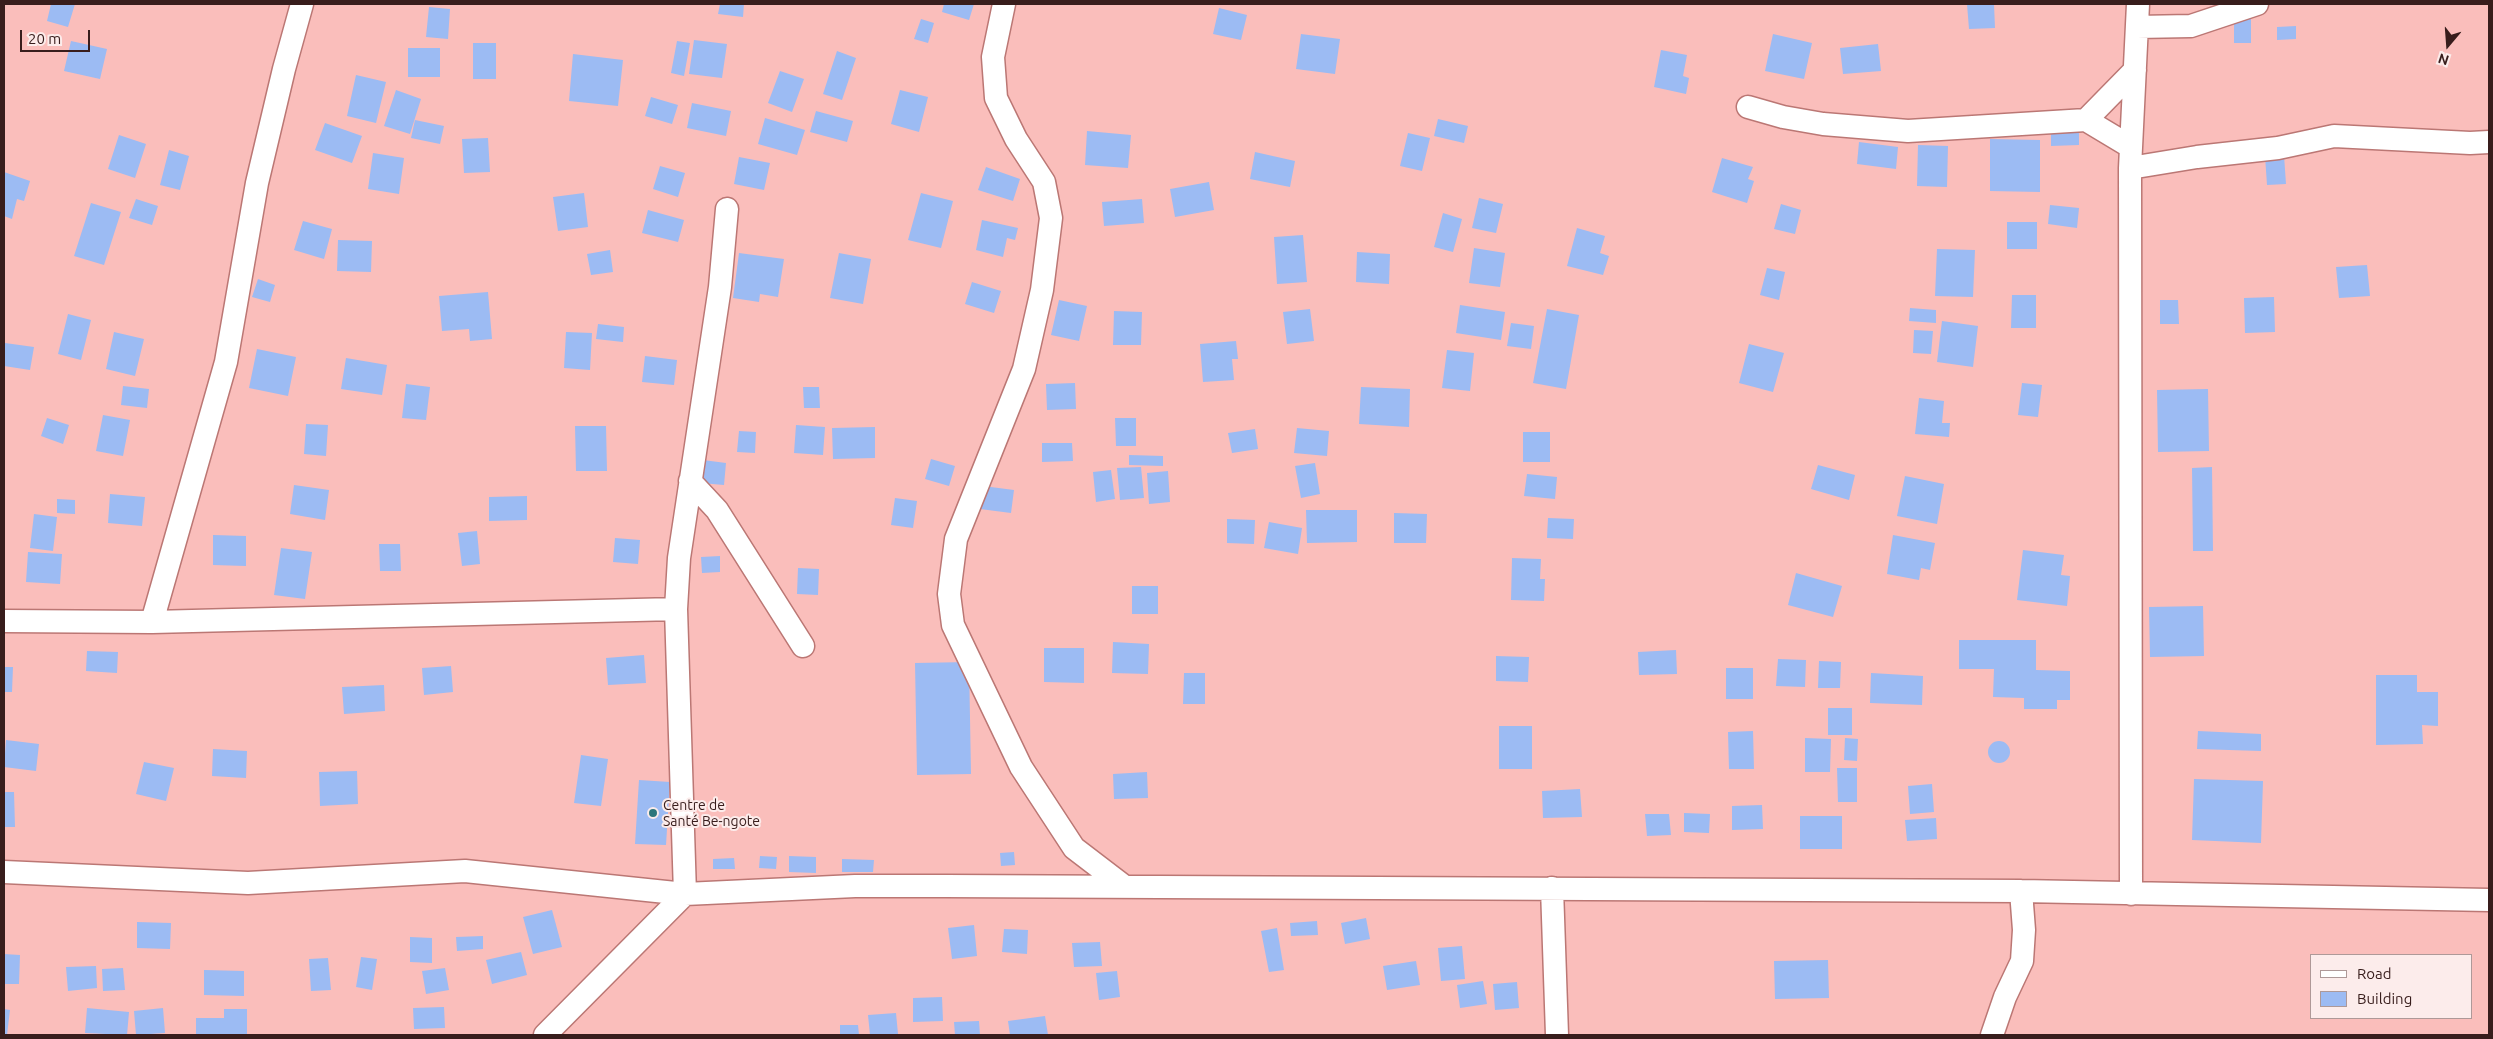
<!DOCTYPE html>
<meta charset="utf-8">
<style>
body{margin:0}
#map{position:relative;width:2493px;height:1039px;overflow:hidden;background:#fabebb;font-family:Ubuntu,sans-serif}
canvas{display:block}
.frame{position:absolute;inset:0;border:5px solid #381d1c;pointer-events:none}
.legend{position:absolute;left:2310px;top:954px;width:162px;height:65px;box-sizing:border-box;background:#fceceb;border:1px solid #ae9998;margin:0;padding:6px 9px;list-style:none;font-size:15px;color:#381d1c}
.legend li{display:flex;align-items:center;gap:10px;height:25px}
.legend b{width:25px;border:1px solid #ae9998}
.north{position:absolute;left:2423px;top:20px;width:50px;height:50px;-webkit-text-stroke:4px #fceceb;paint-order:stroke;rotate:198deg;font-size:14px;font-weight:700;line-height:20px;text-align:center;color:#381d1c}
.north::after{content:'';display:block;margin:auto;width:18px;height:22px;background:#381d1c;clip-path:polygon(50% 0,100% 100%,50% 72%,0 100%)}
.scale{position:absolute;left:20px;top:30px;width:70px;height:22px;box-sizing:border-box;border:2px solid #381d1c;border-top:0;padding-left:6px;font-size:15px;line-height:18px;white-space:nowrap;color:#381d1c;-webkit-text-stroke:4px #fceceb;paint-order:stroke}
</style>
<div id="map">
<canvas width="2493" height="1039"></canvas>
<div class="frame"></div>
<ul class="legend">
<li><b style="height:6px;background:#fff"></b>Road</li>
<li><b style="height:14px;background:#9cbbf3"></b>Building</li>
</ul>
<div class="north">N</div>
<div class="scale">20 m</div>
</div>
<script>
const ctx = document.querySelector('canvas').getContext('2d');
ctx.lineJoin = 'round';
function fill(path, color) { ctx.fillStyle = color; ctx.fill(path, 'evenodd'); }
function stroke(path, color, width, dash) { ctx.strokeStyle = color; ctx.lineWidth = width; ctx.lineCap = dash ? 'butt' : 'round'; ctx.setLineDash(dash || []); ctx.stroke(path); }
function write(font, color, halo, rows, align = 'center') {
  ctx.font = font + ' Ubuntu,sans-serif'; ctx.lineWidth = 4; ctx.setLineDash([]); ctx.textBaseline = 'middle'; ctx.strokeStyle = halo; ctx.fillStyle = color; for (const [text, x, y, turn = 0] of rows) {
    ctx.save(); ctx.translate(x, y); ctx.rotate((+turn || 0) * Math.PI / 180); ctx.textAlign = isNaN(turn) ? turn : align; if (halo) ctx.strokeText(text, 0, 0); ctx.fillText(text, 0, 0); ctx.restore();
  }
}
fill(new Path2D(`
 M51,4H75L68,27L47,21Z
 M720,4H744L743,17L718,14Z
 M944,4H974L969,20L942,12Z
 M1967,4H1994L1995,28L1969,29Z
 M429,7L450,9L448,39L426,37Z
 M1219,8L1247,15L1241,40L1213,34Z
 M2234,13L2251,14V43H2234Z
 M921,19L934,23L928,43L914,39Z
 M2296,26V39L2277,40V27Z
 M1301,34L1340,39L1335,74L1296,69Z
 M1773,34L1812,43L1804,79L1765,71Z
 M694,40L727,44L722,78L689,74Z
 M71,41L107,49L100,79L64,71Z
 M677,41L690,43L684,76L671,73Z
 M473,43H496V79H473Z
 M1878,44L1881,71L1843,74L1840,48Z
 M408,48H440V77H408Z
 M1661,50L1687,55L1683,76L1689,78L1686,94L1654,87Z
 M837,51L856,58L842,100L823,94Z
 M573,54L623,60L618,106L569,101Z
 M780,71L804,79L792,112L768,103Z
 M356,75L386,82L376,123L347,116Z
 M396,90L421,99L410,134L384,126Z
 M900,90L928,97L919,132L891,124Z
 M651,97L678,105L672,124L645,116Z
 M692,103L731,111L726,136L687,128Z
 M816,111L853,121L847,142L810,132Z
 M765,118L805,130L797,155L758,144Z
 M1438,119L1468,126L1464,143L1434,136Z
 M415,120L444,126L440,144L411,138Z
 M325,123L362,136L352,163L315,150Z
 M2079,130V145L2051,146V131Z
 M1087,131L1131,135L1128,168L1085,165Z
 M1408,133L1430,138L1422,171L1400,166Z
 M119,135L146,144L135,178L108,169Z
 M488,138L490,172L464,173L462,139Z
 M1990,139L2040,140V192L1990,191Z
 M1859,142L1898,147L1896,169L1857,164Z
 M1918,145L1948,146L1947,187L1917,186Z
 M169,150L189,156L180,190L160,185Z
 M1255,152L1295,161L1290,187L1250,179Z
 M373,153L404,158L399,194L368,189Z
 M2284,155L2286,184L2267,185L2265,156Z
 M739,157L770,163L764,190L734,184Z
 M1722,158L1753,167L1748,179L1754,181L1747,203L1712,192Z
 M660,166L685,173L678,197L653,189Z
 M986,167L1020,179L1013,201L978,190Z
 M4,172L30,181L24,201L17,199L12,219L4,216Z
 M1209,182L1214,210L1175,217L1170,189Z
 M584,193L588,227L558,231L553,197Z
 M921,193L953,201L941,248L908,240Z
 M1479,198L1503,204L1496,233L1472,228Z
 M136,199L158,206L152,225L129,218Z
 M1142,199L1144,223L1104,226L1102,202Z
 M91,203L121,212L104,265L74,256Z
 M1781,204L1801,210L1795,234L1774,229Z
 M2050,205L2079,208L2077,228L2048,224Z
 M648,210L684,220L678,242L642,233Z
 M1443,213L1462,219L1453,252L1434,247Z
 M982,220L1018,228L1015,240L1007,238L1003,257L976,250Z
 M303,221L332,229L324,259L294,250Z
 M2007,222H2037V249H2007Z
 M1577,228L1605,236L1600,253L1609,256L1603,275L1567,266Z
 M1303,235L1307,282L1277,284L1274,237Z
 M338,240L372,241L371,272L337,271Z
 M1474,248L1505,253L1500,287L1469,283Z
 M1937,249L1975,250L1973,297L1935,296Z
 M610,250L613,272L591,275L587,254Z
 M1357,252L1390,254L1389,284L1356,282Z
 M739,253L784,259L778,297L760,294L759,302L733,298Z
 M839,253L871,259L863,304L830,298Z
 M2367,265L2370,296L2339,298L2336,267Z
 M1767,268L1785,272L1779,300L1760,295Z
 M258,279L275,285L270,302L252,297Z
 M972,282L1001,291L994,313L965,304Z
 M488,292L492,339L470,341L469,329L442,331L439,296Z
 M2012,295H2036V328H2011Z
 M2274,297L2275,332L2245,333L2244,298Z
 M1059,300L1087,306L1079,341L1051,335Z
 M2160,300H2178L2179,324H2160Z
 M1460,305L1505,312L1501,340L1456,333Z
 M1910,308L1936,310V323L1909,321Z
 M1310,309L1314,341L1287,344L1283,312Z
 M1547,309L1579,315L1566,389L1533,383Z
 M1114,311L1142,312L1141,345H1113Z
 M68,314L91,320L81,360L58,354Z
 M1942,321L1978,326L1973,367L1937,362Z
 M1511,323L1534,326L1531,349L1507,346Z
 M598,324L624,327L623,342L596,339Z
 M1914,330L1933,331L1931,354L1913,353Z
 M114,332L144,339L135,376L106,369Z
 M566,332L592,333L590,370L564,368Z
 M1236,341L1238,359H1232L1234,380L1203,382L1200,344Z
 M5,343L34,347L30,370L4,366Z
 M1749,344L1784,353L1773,392L1739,383Z
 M257,349L296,357L288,396L249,388Z
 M1447,350L1474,353L1470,391L1442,388Z
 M645,356L677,360L674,385L642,382Z
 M346,358L387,365L382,395L341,389Z
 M1075,383L1076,409L1047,410L1046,384Z
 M2022,383L2042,385L2038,417L2018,415Z
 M406,384L430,387L426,420L402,418Z
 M123,386L149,389L147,408L121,405Z
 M803,387H819L820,408H804Z
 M1361,387L1410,389L1409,427L1359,424Z
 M2208,389L2209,451L2158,452L2157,390Z
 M1919,398L1944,401L1942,423H1950L1949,437L1915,434Z
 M103,415L130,420L123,456L96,451Z
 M47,418L69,425L63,444L41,436Z
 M1115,418H1136V446H1116Z
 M306,424L328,425L326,456L304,454Z
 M796,425L825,427L823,455L794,453Z
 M575,426H606L607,471H576Z
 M875,427V458L833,459L832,428Z
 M1297,428L1329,431L1327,456L1294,453Z
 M1255,429L1258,449L1232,453L1228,433Z
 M739,431L756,432L755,453L737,452Z
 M1523,432H1550V462H1523Z
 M1042,443H1072L1073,461L1042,462Z
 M1129,455L1163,456V466L1129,465Z
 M931,459L955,466L949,486L925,479Z
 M703,460L726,463L724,485L701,483Z
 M1315,463L1320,494L1301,498L1295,466Z
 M1818,465L1855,475L1849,500L1811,489Z
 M1141,467L1144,498L1120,500L1117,468Z
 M2212,467L2213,551H2193L2192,468Z
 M1111,470L1115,499L1096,502L1093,472Z
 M1168,471L1170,502L1149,504L1147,473Z
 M1527,474L1557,477L1555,499L1524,496Z
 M1905,476L1944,484L1937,524L1897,516Z
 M294,485L329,490L325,520L290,514Z
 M983,486L1014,490L1011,513L980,509Z
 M110,494L145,497L142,526L108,523Z
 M527,496V520L489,521V497Z
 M895,498L917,501L913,528L891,525Z
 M57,499L75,500V514L57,513Z
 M1306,510H1357V542L1307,543Z
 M1394,513L1427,514L1426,543H1394Z
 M34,514L57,517L53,551L30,548Z
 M1548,518L1574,519L1573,539L1547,538Z
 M1227,519L1255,520L1254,544L1227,543Z
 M1269,522L1302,528L1298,554L1264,548Z
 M477,531L480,564L462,566L458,533Z
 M213,535L246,536V566L213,565Z
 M1893,535L1935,543L1930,570L1921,568L1919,580L1887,574Z
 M615,538L640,540L638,564L613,562Z
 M379,544H400L401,571H380Z
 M281,548L312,552L305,599L274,595Z
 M2023,550L2064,555L2061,575L2070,576L2067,606L2017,600Z
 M28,552L62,554L60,584L26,582Z
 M720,556V572L702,573L701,557Z
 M1512,558L1541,559L1540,579H1545L1544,601L1511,600Z
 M798,568L819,569L818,595L797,594Z
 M1796,573L1842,586L1833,617L1788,605Z
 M1132,586H1158V614H1132Z
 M2203,606L2204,656L2150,657L2149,607Z
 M1959,640H2036V670L2070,671V700H2057V709H2024V698L1993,697L1994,669H1959Z
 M1113,642L1149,644L1148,674L1112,673Z
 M1044,648H1084V683L1044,682Z
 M1676,650L1677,674L1639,675L1638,652Z
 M87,651L118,652L117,673L86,671Z
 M644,655L646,683L608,685L606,658Z
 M1496,656L1529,657L1528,682L1496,681Z
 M1778,659L1806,660L1805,687L1776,686Z
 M1819,661L1841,662L1840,688H1818Z
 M969,662L971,774L917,775L915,663Z
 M451,666L453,692L424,695L422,668Z
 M4,667H13L12,692H4Z
 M1726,668H1753V699H1726Z
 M1184,673H1205V704H1183Z
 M1871,673L1923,676L1922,705L1870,703Z
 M2376,675H2417V692H2438V726L2422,725L2423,744L2376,745Z
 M384,685L385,711L344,714L342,687Z
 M1828,708H1852V735H1828Z
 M1499,726H1532V769H1499Z
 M1753,731L1754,769H1729L1728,732Z
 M2198,731L2261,734V751L2197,749Z
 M1805,738L1831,739L1830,772H1805Z
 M1845,738L1858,739L1857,761L1844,760Z
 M6,740L39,744L36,771L4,767Z
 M1988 752a11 11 0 1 1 22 0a11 11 0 1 1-22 0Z
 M213,749L247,751L246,778L212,776Z
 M581,755L608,759L601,806L574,803Z
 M144,762L174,768L166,801L136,794Z
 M1837,768H1857V802H1838Z
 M357,771L358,804L320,806L319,772Z
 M1147,772L1148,798L1114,799L1113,774Z
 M2194,779L2263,781L2261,843L2192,840Z
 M639,780L670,782L666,845L635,844Z
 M1932,784L1934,812L1910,814L1908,786Z
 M1580,789L1582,817L1543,818L1542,791Z
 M4,792H14L15,827H4Z
 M1762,805L1763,829L1732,830V806Z
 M1684,813L1710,814L1709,833L1684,832Z
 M1645,814H1669L1671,835L1647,836Z
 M1800,816H1842V849H1800Z
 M1936,818L1937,839L1907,841L1905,820Z
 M1014,852L1015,865L1001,866L1000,853Z
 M760,856L777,857L776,869L759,868Z
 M789,856L816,857V873L789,872Z
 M734,858L735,869H713V859Z
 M842,859L874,860L873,872H842Z
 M552,910L562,947L533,954L523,917Z
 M1366,918L1370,939L1345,944L1341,923Z
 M1317,921L1318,935L1291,936L1290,923Z
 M137,922L171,923L170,949L137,948Z
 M974,925L977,956L952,959L948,928Z
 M1277,928L1284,970L1269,972L1261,931Z
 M1004,929L1028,930L1027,954L1002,952Z
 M483,936V949L457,951L456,937Z
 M410,937L432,938V963L410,962Z
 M1100,942L1102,966L1074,967L1072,943Z
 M1462,946L1465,979L1441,981L1438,948Z
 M521,952L527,975L492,984L486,960Z
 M4,954L20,955L19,984H4Z
 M361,957L377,959L372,990L356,987Z
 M328,958L331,990L311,991L309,959Z
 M1828,960L1829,998L1775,999L1774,961Z
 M1416,961L1420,985L1387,990L1383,966Z
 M96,966L97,988L68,991L66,967Z
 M123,968L125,990L103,991L102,969Z
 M445,968L449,990L426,994L422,971Z
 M204,970L244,971V996L204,995Z
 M1117,971L1120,997L1099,1000L1096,973Z
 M1483,981L1487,1004L1460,1008L1457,985Z
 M1517,982L1519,1008L1495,1010L1493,984Z
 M942,997L943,1021L913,1022V998Z
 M444,1007L445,1028L414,1029L413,1008Z
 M87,1008L129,1012L127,1035L85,1033Z
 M163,1008L165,1033L136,1035L134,1011Z
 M4,1009L10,1010L7,1035H4Z
 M224,1009H247V1035H196V1018H224Z
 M896,1013L898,1034L870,1035L868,1015Z
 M1045,1016L1048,1035H1010L1008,1021Z
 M979,1021L980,1035H955L954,1022Z
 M840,1025H858L859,1035H840Z`), '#9cbbf3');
const minor = new Path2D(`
 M1004,4L993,57L996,98L1016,139L1044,182L1051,218L1042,290L1024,369L956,539L949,594L953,625L1021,767L1074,848L1125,887
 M2137,27L2191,26L2257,4
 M1748,107L1783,117L1823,124L1908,131L2086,120L2131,147
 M2086,120L2135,70
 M2130,168L2197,157L2278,148L2334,136L2470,143L2489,142
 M690,481L717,510L803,646
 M4,621L152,622L676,609
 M152,622L226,362L257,183L284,69L302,4
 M4,872L248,883L465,871L685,894L855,886H945L2021,891L2489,900
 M1552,888L1557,1035
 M2131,894L2130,168L2138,4
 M545,1035L685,894L676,609L679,558L720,287L727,209
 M1992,1035L2005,997L2022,961L2024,930L2021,891`);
stroke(minor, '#bb7774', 25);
stroke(minor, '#fff', 22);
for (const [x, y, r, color] of [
 [653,813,5,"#2d767c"]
]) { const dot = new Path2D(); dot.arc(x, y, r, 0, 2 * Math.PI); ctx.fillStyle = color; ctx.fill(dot); stroke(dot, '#fceceb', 2); }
write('14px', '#381d1c', '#fceceb', [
 ["Centre de",663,805],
 ["Santé Be-ngote",663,821]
], 'left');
</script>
